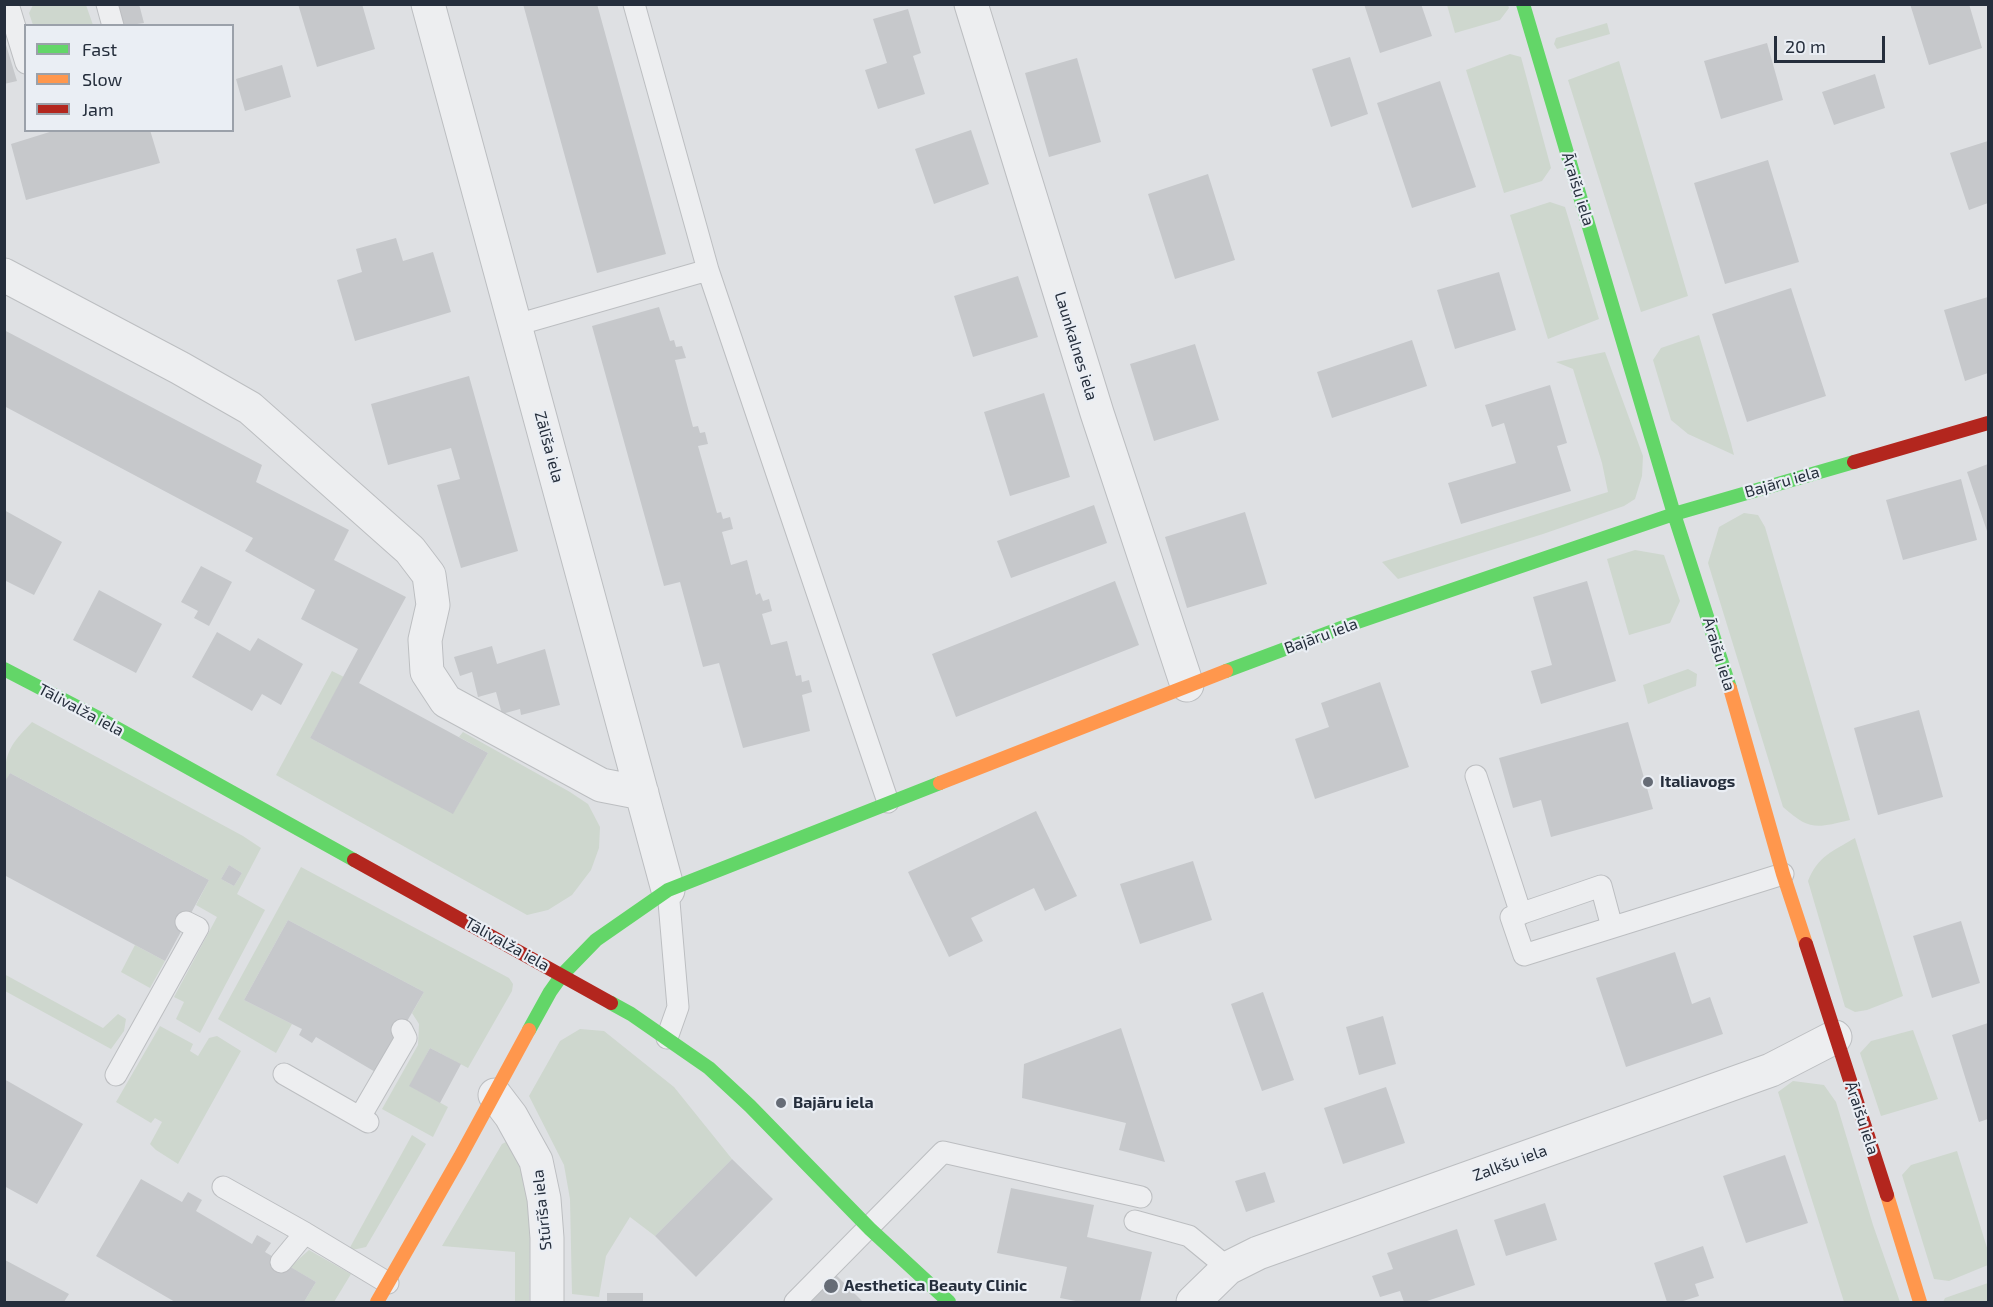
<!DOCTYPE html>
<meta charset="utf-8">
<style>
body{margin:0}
#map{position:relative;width:1993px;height:1307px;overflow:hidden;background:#dee0e3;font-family:"Exo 2",sans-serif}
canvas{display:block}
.frame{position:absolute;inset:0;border:6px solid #252e3c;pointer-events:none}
.legend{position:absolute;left:24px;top:24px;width:210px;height:108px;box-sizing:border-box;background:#eaeef4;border:2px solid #9ba1aa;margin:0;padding:8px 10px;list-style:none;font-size:18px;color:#252e3c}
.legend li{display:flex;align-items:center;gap:12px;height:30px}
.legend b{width:30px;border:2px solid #9ba1aa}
.scale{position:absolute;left:1774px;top:36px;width:111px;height:27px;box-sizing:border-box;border:3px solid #252e3c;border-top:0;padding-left:8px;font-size:18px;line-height:21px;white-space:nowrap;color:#252e3c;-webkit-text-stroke:4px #eaeef4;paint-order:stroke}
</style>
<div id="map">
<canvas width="1993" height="1307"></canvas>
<div class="frame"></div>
<ul class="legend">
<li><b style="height:8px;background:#63d668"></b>Fast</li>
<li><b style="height:8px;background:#ff974d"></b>Slow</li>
<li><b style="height:8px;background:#b3261e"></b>Jam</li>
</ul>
<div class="scale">20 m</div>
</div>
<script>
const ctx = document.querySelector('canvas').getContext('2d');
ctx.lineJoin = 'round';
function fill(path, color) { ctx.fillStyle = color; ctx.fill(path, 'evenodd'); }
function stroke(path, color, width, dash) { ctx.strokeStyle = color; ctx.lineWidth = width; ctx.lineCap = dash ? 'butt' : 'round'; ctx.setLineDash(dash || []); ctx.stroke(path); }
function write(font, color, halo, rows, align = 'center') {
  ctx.font = font + ' "Exo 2",sans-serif'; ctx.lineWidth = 4.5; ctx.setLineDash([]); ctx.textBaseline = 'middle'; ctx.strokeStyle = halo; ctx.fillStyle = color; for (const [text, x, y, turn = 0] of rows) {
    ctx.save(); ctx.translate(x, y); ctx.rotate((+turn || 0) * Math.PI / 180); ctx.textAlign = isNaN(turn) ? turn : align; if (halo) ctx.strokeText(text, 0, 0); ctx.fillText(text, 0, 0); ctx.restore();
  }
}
fill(new Path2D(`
 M33,5H86L93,25H33L29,13Z
 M1447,5H1508L1509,8L1500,20L1455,33Z
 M1607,23L1610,34L1557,49L1554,44L1556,38Z
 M1510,54L1521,57L1551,168L1542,181L1504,193L1466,70Z
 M1619,61L1688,296L1641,312L1568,80Z
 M1550,202L1565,207L1599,319L1548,339L1510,215Z
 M1699,335L1731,443L1734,455L1688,434L1671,420L1653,360L1661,348Z
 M1605,352L1643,456L1642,476L1635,499L1624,506L1543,534L1398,579L1382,562L1608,492L1602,463L1573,369L1556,362Z
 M1744,513L1758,515L1765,527L1850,820C1816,828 1810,831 1783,807L1708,563L1719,527Z
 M1635,550L1664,555L1680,601L1670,623L1629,635L1607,559Z
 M1688,669L1697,674L1696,686L1648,704L1643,685Z
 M332,671L344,677L310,738L453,813L488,753L459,737L463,732L570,792L588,804L600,827L599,848L591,870L572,895L548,910L527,915L276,775Z
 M32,722L243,836L261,848L237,894L265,910L200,1033L176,1019L184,1002L174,997L217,917L196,905L209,880L10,773L5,783C4,752 11,744 32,722ZM229,865L242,873L234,886L221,879Z
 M1855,838L1903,996L1867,1010L1855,1012L1845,1007L1808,881C1818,856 1833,851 1855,838Z
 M301,867L509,978L513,984L512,991L468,1068L430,1048L410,1086L448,1107L433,1137L382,1109L418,1045L419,1024L412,1013L424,992L288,920L244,1000L292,1024L276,1053L218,1019Z
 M135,945L165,961L150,988L121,972Z
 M4,974L103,1028L118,1014L126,1019L124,1031L111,1049L5,991Z
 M160,1026L193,1044L190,1051L198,1056L209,1038L217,1036L241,1051L178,1164L156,1150L150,1144L162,1122L155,1118L151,1123L116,1102Z
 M580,1029L604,1031L674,1087L732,1159L655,1236L630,1217L606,1256L599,1297L572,1294L570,1199L564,1165L529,1096L560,1041Z
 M1913,1030L1938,1099L1881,1116L1860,1053L1871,1041Z
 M1793,1081L1824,1085L1836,1102L1873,1225L1900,1302H1844L1778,1092Z
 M412,1135L426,1144L366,1247L348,1251Z
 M508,1141L524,1170L530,1224L529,1302H515V1252L442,1246L502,1144Z
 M1957,1151L1988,1251V1265L1949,1281L1934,1279L1902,1175L1911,1165Z
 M309,1250L351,1274L334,1302H304L316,1282L290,1267Z
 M1988,1283V1302H1943L1945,1298Z`), '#ced7ce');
fill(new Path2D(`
 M117,4H139L144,23L123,26Z
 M298,4H362L375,49L317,67Z
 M523,4H597L666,254L597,273Z
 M1364,4H1421L1432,36L1380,53Z
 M1910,4H1969L1982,48L1929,65Z
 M908,9L921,53L913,56L925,94L878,109L865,70L887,63L873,19Z
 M4,38L17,81L4,84Z
 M1767,43L1783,100L1721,119L1704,61Z
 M1350,57L1368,114L1331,127L1312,69Z
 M1077,58L1101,142L1049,157L1025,73Z
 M282,65L291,97L245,111L236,79Z
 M1875,74L1885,108L1834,125L1822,92Z
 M1440,81L1476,187L1412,208L1377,103Z
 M56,130H150L160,163L26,200L11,144Z
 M971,130L989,184L934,204L915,149Z
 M1988,141V203L1969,210L1950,153Z
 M1768,160L1799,262L1725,284L1694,183Z
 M1208,174L1235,260L1175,279L1148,194Z
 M396,238L403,261L433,252L451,312L355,341L337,280L362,272L356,249Z
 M1499,272L1516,330L1455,349L1437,290Z
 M1018,276L1038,337L973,357L954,296Z
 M1791,288L1826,396L1747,422L1712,314Z
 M1988,297V373L1965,381L1944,310Z
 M659,307L670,341L674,340L676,347L682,346L686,358L675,360L693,427L698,426L700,433L705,432L708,444L698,446L717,513L721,512L723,519L730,517L733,529L722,532L731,565L747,560L756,595L760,593L763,601L769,599L772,611L762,614L771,645L787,641L796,676L801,675L802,682L809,680L812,692L802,695L810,731L743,748L719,663L703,667L680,582L664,586L592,326Z
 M4,330L262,465L256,482L349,530L334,560L406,597L359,683L488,753L453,814L310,738L358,649L301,619L315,590L245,551L253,538L4,406Z
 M1412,340L1427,386L1332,418L1317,372Z
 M1195,344L1219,420L1154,441L1130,364Z
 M469,376L518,551L461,568L437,485L460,479L451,448L388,465L371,404Z
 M1550,385L1567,443L1557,446L1571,491L1461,524L1448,483L1516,463L1504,423L1492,427L1485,405Z
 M1044,393L1070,477L1010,496L984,412Z
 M1988,464V534L1967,472Z
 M1961,479L1977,540L1903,560L1886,500Z
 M1094,505L1107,543L1011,578L997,541Z
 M4,510L62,542L34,595L4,580Z
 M1245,512L1267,584L1187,608L1165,537Z
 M201,566L232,582L209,626L194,618L198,611L181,602Z
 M1115,581L1139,645L956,717L932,654Z
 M1587,581L1616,681L1541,704L1531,671L1552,665L1533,597Z
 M99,590L162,624L136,673L73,640Z
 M217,632L250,651L258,638L303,664L281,705L262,694L252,711L192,677Z
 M492,646L497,664L545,649L560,705L521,715L520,709L502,714L496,692L478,697L472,672L460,676L454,657Z
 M1380,682L1409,767L1315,799L1295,739L1329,727L1321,703Z
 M1919,710L1943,797L1878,815L1854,728Z
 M1628,722L1653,809L1551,837L1541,800L1513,808L1499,758Z
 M10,773L209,880L165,961L4,875V783Z
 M1036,811L1077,896L1045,911L1034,888L971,918L983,941L949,957L908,872Z
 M1193,861L1212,920L1140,944L1120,884Z
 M229,865L242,873L234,886L221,879Z
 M288,920L424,992L377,1073L316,1037L312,1043L299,1035L302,1029L244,1000Z
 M1961,921L1980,983L1932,998L1913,936Z
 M1675,952L1692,1004L1710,997L1723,1034L1626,1067L1596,978Z
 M1263,992L1294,1080L1262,1091L1231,1004Z
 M1383,1016L1396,1064L1359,1075L1346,1027Z
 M1988,1023V1119L1979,1122L1952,1035Z
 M1121,1028L1165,1162L1119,1150L1126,1123L1022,1098L1024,1064Z
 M430,1048L461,1064L440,1103L409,1086Z
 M4,1079L83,1124L37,1204L4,1186Z
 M1386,1087L1405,1143L1343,1164L1324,1108Z
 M1785,1155L1808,1223L1746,1243L1723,1176Z
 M732,1159L773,1199L696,1277L655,1236Z
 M1265,1172L1275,1202L1246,1212L1235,1181Z
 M141,1179L182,1202L188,1192L202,1200L196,1211L252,1244L257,1235L271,1243L265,1252L316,1282L304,1302H175L96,1256Z
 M1011,1188L1094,1205L1087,1237L1152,1252L1140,1302H1081L1060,1298L1067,1267L997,1253Z
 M1545,1203L1557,1240L1506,1256L1494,1220Z
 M1457,1229L1475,1285L1424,1302H1404L1400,1291L1380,1297L1372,1276L1393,1269L1387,1253Z
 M1703,1246L1714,1278L1695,1284L1699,1296L1680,1302H1667L1654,1263Z
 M5,1260L69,1294L64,1302H5Z
 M831,1270L863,1302H798Z
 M607,1293H643V1302H607Z`), '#c6c8cb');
const lane = new Path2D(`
 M8,4L26,63
 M107,4L113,26
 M634,4L708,270L888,802
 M516,325L708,270
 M1476,776L1521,914
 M1612,927L1601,886L1511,917L1524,955L1783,874
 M667,1038L678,1007L668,890
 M284,1074L368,1122
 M116,1075L198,928L186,922
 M360,1117L406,1038L402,1030
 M223,1187L305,1233L388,1283
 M1135,1221L1189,1236L1228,1268
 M281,1262L305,1233
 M795,1302L943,1152L1141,1197`);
const street = new Path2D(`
 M428,4L668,890
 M971,4L1097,413L1187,685
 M4,275L180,368L250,408L410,550L429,575L433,605L425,640L427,672L446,701L601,785L642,793
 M495,1095L511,1116L536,1161L544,1199L547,1238V1302
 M1193,1302L1228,1268L1258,1253L1771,1070L1835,1037`);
stroke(lane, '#bcbec1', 23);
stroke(street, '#bcbec1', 35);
stroke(lane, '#edeef0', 21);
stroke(street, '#edeef0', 33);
stroke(new Path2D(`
 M1523,4L1674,514L1730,688
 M4,669L104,721L354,860
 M1226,671L1349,625L1674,514L1854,462
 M611,1003L631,1014L709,1068L750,1106L870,1229L949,1302
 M529,1030L550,992L562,975L596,940L668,890L940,783`), '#63d668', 14);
stroke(new Path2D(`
 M1730,688L1783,874L1806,944
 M940,783L1226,671
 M1887,1195L1920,1302
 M377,1302L460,1157L529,1030`), '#ff974d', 14);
stroke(new Path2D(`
 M1854,462L1988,423
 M354,860L611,1003
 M1806,944L1887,1195`), '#b3261e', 14);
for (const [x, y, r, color] of [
 [1648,782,6,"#666c76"],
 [781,1103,6,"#666c76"],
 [831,1286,8,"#666c76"]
]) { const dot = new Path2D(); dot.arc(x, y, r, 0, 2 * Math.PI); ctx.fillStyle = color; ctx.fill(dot); stroke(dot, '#eaeef4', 2); }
write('16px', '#252e3c', '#eaeef4', [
 ["Āraišu iela",1578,189,73],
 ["Launkalnes iela",1076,346,73],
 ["Zālīša iela",549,447,75],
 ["Bajāru iela",1782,482,-16],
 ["Bajāru iela",1321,636,-20],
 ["Āraišu iela",1719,654,73],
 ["Tālivalža iela",81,710,28],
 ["Tālivalža iela",507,944,29],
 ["Āraišu iela",1862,1118,72],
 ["Zalkšu iela",1510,1163,-20],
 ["Stūrīša iela",542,1210,-96]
]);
write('bold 16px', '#252e3c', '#eaeef4', [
 ["Italiavogs",1660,782],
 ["Bajāru iela",793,1103],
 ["Aesthetica Beauty Clinic",844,1286]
], 'left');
</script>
